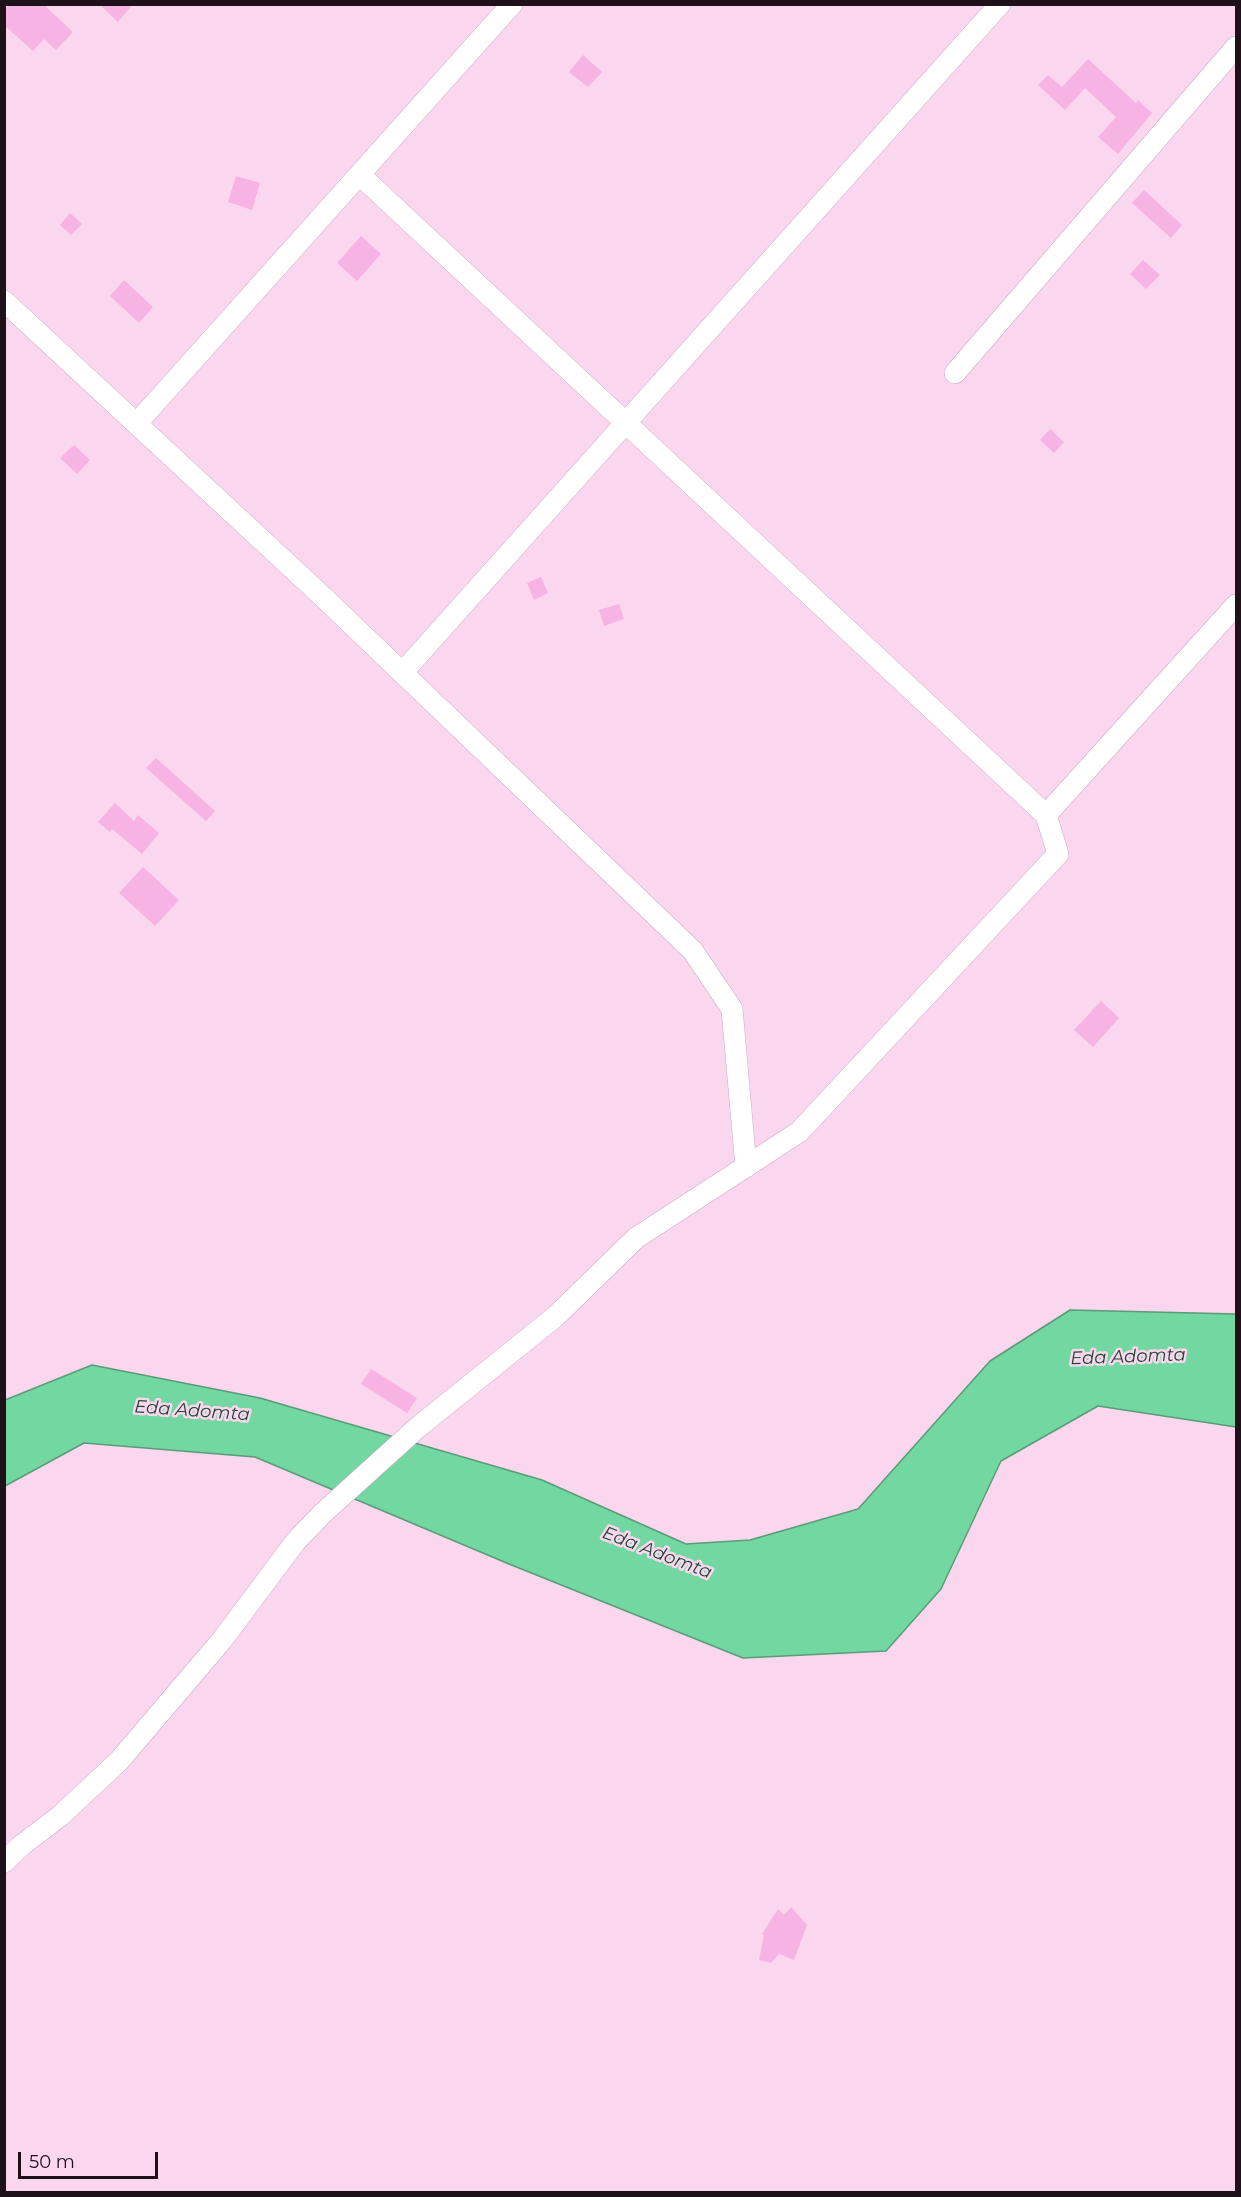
<!DOCTYPE html>
<style>
body{margin:0}
#map{position:relative;width:1241px;height:2197px;overflow:hidden;background:#fbd6ef;font-family:Montserrat,sans-serif}
canvas{display:block}
.frame{position:absolute;inset:0;border:6px solid #1e111a;pointer-events:none}
.scale{position:absolute;left:18px;top:2152px;width:140px;height:27px;box-sizing:border-box;border:3px solid #1e111a;border-top:0;padding-left:8px;font-size:18px;line-height:21px;white-space:nowrap;color:#1e111a;-webkit-text-stroke:4px #fbd6ef;paint-order:stroke}
</style>
<div id="map">
<canvas width="1241" height="2197"></canvas>
<div class="frame"></div>
<div class="scale">50 m</div>
</div>
<script>
const ctx = document.querySelector('canvas').getContext('2d');
ctx.lineJoin = 'round';
function fill(path, color) { ctx.fillStyle = color; ctx.fill(path, 'evenodd'); }
function stroke(path, color, width, dash) { ctx.strokeStyle = color; ctx.lineWidth = width; ctx.lineCap = dash ? 'butt' : 'round'; ctx.setLineDash(dash || []); ctx.stroke(path); }
function write(font, color, halo, rows, align = 'center') {
  ctx.font = font + ' Montserrat,sans-serif'; ctx.lineWidth = 5; ctx.setLineDash([]); ctx.textBaseline = 'middle'; ctx.strokeStyle = halo; ctx.fillStyle = color; for (const [text, x, y, turn = 0] of rows) {
    ctx.save(); ctx.translate(x, y); ctx.rotate((+turn || 0) * Math.PI / 180); ctx.textAlign = isNaN(turn) ? turn : align; if (halo) ctx.strokeText(text, 0, 0); ctx.fillText(text, 0, 0); ctx.restore();
  }
}
const water = new Path2D(`
 M1070,1310L1236,1314V1427L1098,1406L1001,1461L941,1589L886,1651L743,1658L509,1564L255,1457L84,1443L5,1486V1400L92,1365L260,1398L542,1480L686,1544L750,1540L858,1509L990,1361Z`);
fill(water, '#72d7a0');
stroke(water, '#599c78', 1.5);
fill(new Path2D(`
 M10,4H43L73,32L56,50L44,39L33,51L4,25V10Z
 M99,4H133L118,22Z
 M583,55L602,72L588,87L569,72Z
 M1088,59L1136,103L1138,100L1152,113L1118,154L1098,137L1116,117L1085,88L1065,110L1038,85L1048,75L1062,87Z
 M236,176L260,183L252,210L228,202Z
 M1144,190L1182,225L1171,238L1132,203Z
 M70,213L82,224L71,235L60,225Z
 M361,236L381,254L357,281L337,263Z
 M1143,260L1160,275L1146,289L1130,274Z
 M124,280L153,307L139,323L110,296Z
 M1050,429L1064,442L1054,453L1040,440Z
 M74,445L90,460L77,474L60,458Z
 M541,577L548,593L534,600L527,583Z
 M619,604L624,619L604,626L599,610Z
 M156,758L215,811L206,821L146,768Z
 M115,803L134,821L138,815L159,833L142,854L112,829L110,832L98,822Z
 M143,867L179,900L155,926L119,893Z
 M1101,1001L1119,1018L1093,1047L1074,1030Z
 M371,1369L417,1398L407,1413L361,1384Z
 M791,1907L807,1925L794,1960L779,1954L771,1963L759,1960L764,1935L762,1934L778,1909L784,1915Z`), '#f7b3e3');
const minor = new Path2D(`
 M4,301L320,594L693,951L732,1009L746,1167
 M955,373L1236,47
 M137,423L512,4
 M402,673L1000,4
 M1046,815L1236,605
 M4,1862L22,1845L60,1816L119,1761L222,1640L296,1541L323,1513L417,1428L556,1316L636,1238L799,1132L1058,854L1046,815L360,175`);
stroke(minor, '#cfabc4', 22);
stroke(minor, '#fff', 21);
write('italic 18px', '#1c4630', '#fbd6ef', [
 ["Eda Adomta",1128,1357,-2],
 ["Eda Adomta",192,1411,4],
 ["Eda Adomta",657,1553,21]
]);
</script>
